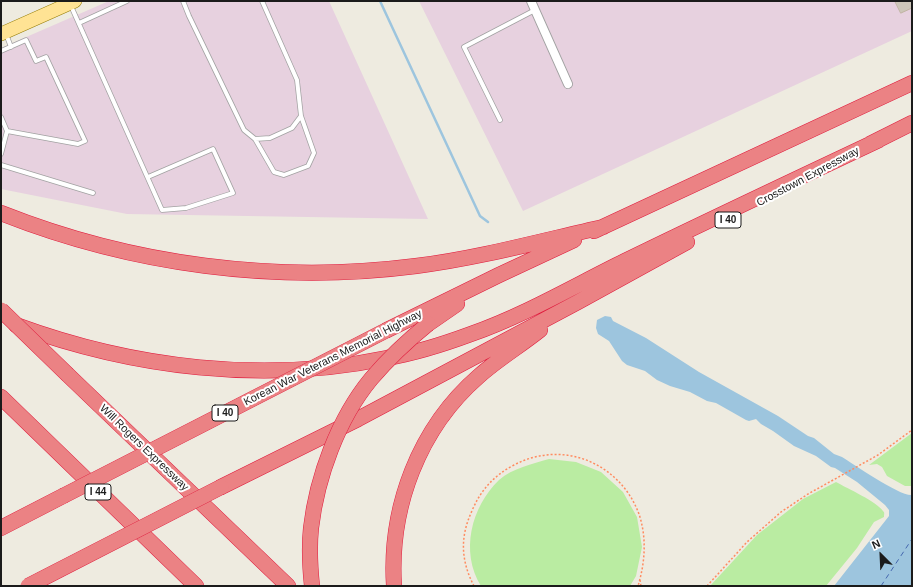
<!DOCTYPE html>
<style>
body{margin:0}
#map{position:relative;width:913px;height:587px;overflow:hidden;background:#eeebe0;font-family:Arial,sans-serif}
canvas{display:block}
.frame{position:absolute;inset:0;border:2px solid #1b1b1b;pointer-events:none}
.north{position:absolute;left:861px;top:535px;width:40px;height:40px;-webkit-text-stroke:3px #fff;paint-order:stroke;rotate:336deg;font-size:11px;font-weight:700;line-height:16px;text-align:center;color:#1b1b1b}
.north::after{content:'';display:block;margin:auto;width:14px;height:18px;background:#1b1b1b;clip-path:polygon(50% 0,100% 100%,50% 72%,0 100%)}
</style>
<div id="map">
<canvas width="913" height="587"></canvas>
<div class="frame"></div>
<div class="north">N</div>
</div>
<script>
const ctx = document.querySelector('canvas').getContext('2d');
ctx.lineJoin = 'round';
function fill(path, color) { ctx.fillStyle = color; ctx.fill(path, 'evenodd'); }
function stroke(path, color, width, dash) { ctx.strokeStyle = color; ctx.lineWidth = width; ctx.lineCap = dash ? 'butt' : 'round'; ctx.setLineDash(dash || []); ctx.stroke(path); }
function write(font, color, halo, rows, align = 'center') {
  ctx.font = font + ' Arial,sans-serif'; ctx.lineWidth = 4; ctx.setLineDash([]); ctx.textBaseline = 'middle'; ctx.strokeStyle = halo; ctx.fillStyle = color; for (const [text, x, y, turn = 0] of rows) {
    ctx.save(); ctx.translate(x, y); ctx.rotate((+turn || 0) * Math.PI / 180); ctx.textAlign = isNaN(turn) ? turn : align; if (halo) ctx.strokeText(text, 0, 0); ctx.fillText(text, 0, 0); ctx.restore();
  }
}
fill(new Path2D(`
 M109,1H329L428,219L127,214L1,189V48Z
 M419,1H912V31L523,211Z`), '#e7d1df');
fill(new Path2D(`
 M912,433V486H905L887,476L882,467L877,464L869,465Z
 M549,459L576,462L601,472L623,492L637,517L642,547L636,576L630,586H481C460,552 471,507 499,480C513,468 532,464 549,459Z
 M836,482C848,489 876,501 883,511C885,513 884,514 884,517L874,522L857,548L826,586H710L757,535L803,499Z`), '#baeca2');
fill(new Path2D(`
 M605,316L611,317L613,321L646,338L699,372L778,416L808,436L814,438L834,454L842,457C853,464 901,497 912,495V586H834L889,516V510L885,505L857,482L835,468L831,467L816,456L794,446L773,431L761,424L756,419L749,421L746,420L716,403L707,401L690,392L670,386L657,380L645,371L627,365L622,361L609,341L598,334L596,328L597,320Z`), '#9dc5de');
stroke(new Path2D(`
 M380,1L480,216L488,222`), '#9dc5de', 2.5);
stroke(new Path2D(`
 M881,586L912,539`), '#4467af', 1, [5, 4]);
const building = new Path2D(`
 M895,1H912V8L901,13Z`);
fill(building, '#cdc6b9');
stroke(building, '#c0b4a2', 1);
const lane = new Path2D(`
 M183,1L189,16L244,130L255,139L270,138L292,128L301,116L297,80L262,1
 M71,6L162,210L186,208L233,193L213,149L148,177
 M79,23L127,1
 M6,34L11,47
 M1,51L26,40L36,61L46,57L85,141L78,144L7,131L1,117
 M500,120L464,47L535,10
 M255,139L274,172L284,175L308,166L314,153L301,116
 M1,154L7,131
 M1,165L93,193`);
const street = new Path2D(`
 M531,1L568,84`);
const primary = new Path2D(`
 M1,34L75,1`);
const highway = new Path2D(`
 M870,144L912,123
 M1,213C132,265 276,284 416,266C479,258 541,241 603,227
 M594,231L912,83
 M428,324L457,304
 M16,325C133,368 264,384 387,358C416,353 444,344 471,334C525,315 574,286 625,261C709,220 794,180 879,140
 M387,330L499,275L574,240
 M68,375L288,586
 M1,397L196,586
 M221,487L358,419L578,302L687,242
 M1,528L63,496
 M394,586C389,507 419,428 479,376C498,359 520,346 540,330`);
stroke(lane, '#a2a2a2', 5.5);
stroke(street, '#a2a2a2', 10);
stroke(primary, '#937b00', 14);
stroke(highway, '#df1a3c', 16);
stroke(new Path2D(`
 M640,580L641,586
 M474,586C461,561 460,538 471,513C480,491 493,476 514,465C563,439 620,463 639,514C647,538 645,563 638,586
 M707,586L747,542L781,512L808,494L878,455L912,430`), '#ff8b60', 1.5, [2, 2]);
stroke(lane, '#fff', 4);
stroke(street, '#fff', 8);
stroke(primary, '#ffe394', 13);
stroke(highway, '#eb8284', 15);
const highwayBridge = new Path2D(`
 M1,310L68,375
 M63,496L387,330
 M28,586L221,487
 M312,586C310,567 309,547 311,528C317,477 338,419 371,379C388,359 407,341 428,324`);
stroke(highwayBridge, '#df1a3c', 16, []);
stroke(highwayBridge, '#eb8284', 15);
for (const [x, y, w] of [
 [728,220,26],
 [225,413,26],
 [98,492,26]
]) { const box = new Path2D(); box.roundRect(x - w / 2, y - 8, w, 16, 3); ctx.fillStyle = '#fff'; ctx.fill(box); stroke(box, '#1b1b1b', 1); }
write('bold 10px', '#1b1b1b', null, [
 ["I 40",728,220],
 ["I 40",225,413],
 ["I 44",98,492]
]);
write('11px', '#1b1b1b', '#fff', [
 ["Crosstown Expressway",808,177,-28],
 ["Korean War Veterans Memorial Highway",333,358,-27],
 ["Will Rogers Expressway",144,448,44]
]);
</script>
